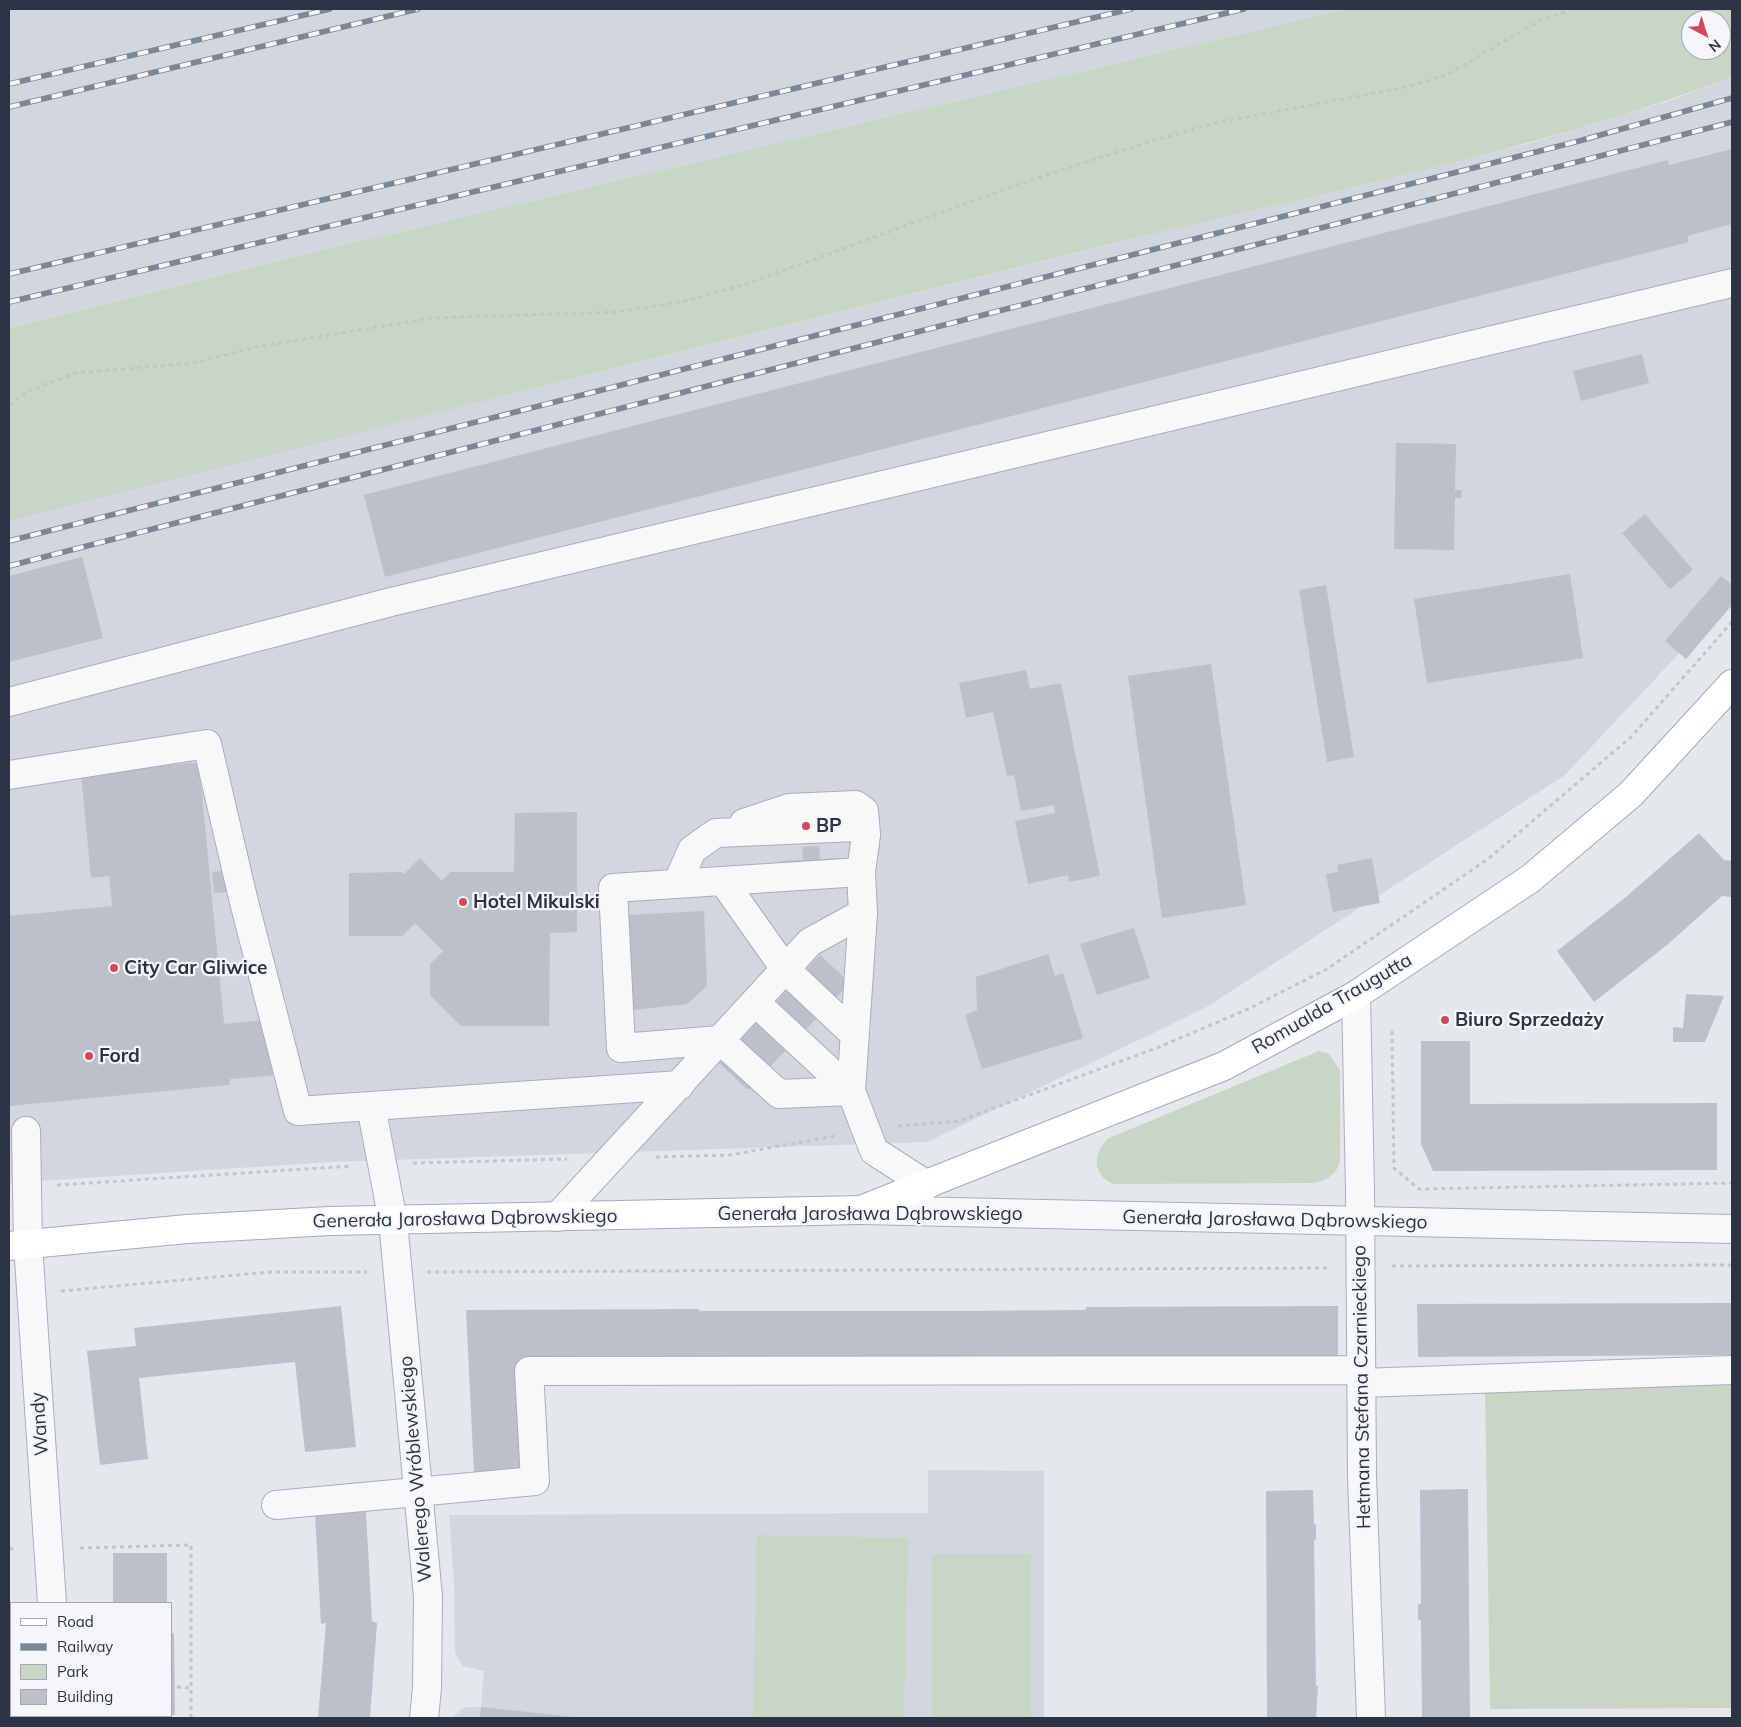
<!DOCTYPE html>
<meta charset="utf-8">
<style>
body{margin:0}
#map{position:relative;width:1741px;height:1727px;overflow:hidden;background:#e4e7ec;font-family:Mulish,sans-serif}
canvas{display:block}
.frame{position:absolute;inset:0;border:10px solid #2b3445;pointer-events:none}
.legend{position:absolute;left:10px;top:1602px;width:162px;height:115px;box-sizing:border-box;background:#f4f6f9;border:1px solid #a4a8b1;margin:0;padding:6px 9px;list-style:none;font-size:15px;color:#2b3445}
.legend li{display:flex;align-items:center;gap:10px;height:25px}
.legend b{width:25px;border:1px solid #a4a8b1}
.north{position:absolute;left:1681px;top:10px;width:50px;height:50px;box-sizing:border-box;background:#f4f6f9;border:1px solid #a4a8b1;border-radius:50%;rotate:140deg;font-size:14px;font-weight:700;line-height:20px;text-align:center;color:#2b3445}
.north::after{content:'';display:block;margin:auto;width:18px;height:22px;background:#d1495b;clip-path:polygon(50% 0,100% 100%,50% 72%,0 100%)}
</style>
<div id="map">
<canvas width="1741" height="1727"></canvas>
<div class="frame"></div>
<ul class="legend">
<li><b style="height:6px;background:#fff"></b>Road</li>
<li><b style="height:6px;background:#7d8696"></b>Railway</li>
<li><b style="height:14px;background:#c9d6c5"></b>Park</li>
<li><b style="height:14px;background:#bbc0ca"></b>Building</li>
</ul>
<div class="north">N</div>
</div>
<script>
const ctx = document.querySelector('canvas').getContext('2d');
ctx.lineJoin = 'round';
function fill(path, color) { ctx.fillStyle = color; ctx.fill(path, 'evenodd'); }
function stroke(path, color, width, dash) { ctx.strokeStyle = color; ctx.lineWidth = width; ctx.lineCap = dash ? 'butt' : 'round'; ctx.setLineDash(dash || []); ctx.stroke(path); }
function write(font, color, halo, rows, align = 'center') {
  ctx.font = font + ' Mulish,sans-serif'; ctx.lineWidth = 4.5; ctx.setLineDash([]); ctx.textBaseline = 'middle'; ctx.strokeStyle = halo; ctx.fillStyle = color; for (const [text, x, y, turn = 0] of rows) {
    ctx.save(); ctx.translate(x, y); ctx.rotate((+turn || 0) * Math.PI / 180); ctx.textAlign = isNaN(turn) ? turn : align; if (halo) ctx.strokeText(text, 0, 0); ctx.fillText(text, 0, 0); ctx.restore();
  }
}
fill(new Path2D(`
 M9,9H1347L289,258L9,328Z
 M1732,77V597L1565,775L1205,1008L927,1142L331,1162L9,1183V521L1167,230L1527,144L1672,100Z
 M928,1470L1044,1471V1718H453L459,1711L466,1707H481L484,1671L463,1666L455,1653L454,1582L449,1515L928,1513Z`), '#d2d6de');
fill(new Path2D(`
 M1347,9H1732V77C1529,154 1313,194 1102,246C738,338 373,429 9,521V328L289,258ZM1691,20H1721V50H1691Z
 M1319,1051L1329,1054L1340,1070V1160C1338,1174 1327,1180 1314,1183L1114,1184C1092,1176 1092,1152 1109,1138Z
 M1732,1381V1708L1490,1709L1485,1386Z
 M757,1535L908,1538L904,1718H753Z
 M932,1554H1031V1718H932Z`), '#c9d6c5');
fill(new Path2D(`
 M1732,149V224L1687,236L1689,242L385,577L364,495L1668,160L1669,165Z
 M1642,354L1649,383L1581,401L1573,371Z
 M1396,443L1456,444L1455,490H1462L1461,498H1455L1454,550L1394,549Z
 M1645,514L1693,570L1670,589L1622,533Z
 M82,557L103,638L9,662V576Z
 M1570,574L1583,658L1427,683L1414,599Z
 M1721,576L1732,585V605L1686,659L1665,641Z
 M1326,585L1354,757L1327,762L1299,590Z
 M1211,664L1246,905L1162,918L1128,676Z
 M1026,670L1030,689L1061,683L1100,876L1069,882L1068,875L1028,884L1015,821L1055,813L1054,805L1021,811L1014,775L1007,776L993,712L966,718L959,683Z
 M199,762L224,1024L272,1019L277,1075L230,1079V1084L228,1085L9,1106V916L112,906L109,876L91,878L81,774Z
 M577,812V932L550,933L549,1026H461L430,995V964L443,951L415,923L402,936H349V873L402,872L404,874L420,858L442,881L450,872H514L515,813Z
 M1699,833L1724,860L1732,861V897L1722,896L1667,945L1594,1002L1557,951L1626,897Z
 M819,846L820,859L840,858L842,885L782,887L781,861L803,860L802,847Z
 M1372,858L1380,903L1333,912L1326,874L1338,872L1337,865Z
 M223,871L226,892L214,893L212,872Z
 M704,911L707,986L687,1004L633,1010L627,915Z
 M1134,928L1150,978L1097,995L1080,944Z
 M1048,954L1055,976L1063,973L1083,1038L982,1069L965,1015L977,1010L976,977Z
 M820,955L850,983L748,1090L719,1063Z
 M1686,994L1724,996L1705,1042H1673V1027L1683,1028Z
 M1421,1041H1470V1104L1717,1103V1170L1433,1171L1421,1144Z
 M1732,1303V1355L1418,1357L1417,1304Z
 M341,1306L356,1447L305,1452L295,1362L139,1378L148,1459L100,1465L87,1351L136,1346L134,1328Z
 M1338,1306V1357L518,1362L527,1468L474,1473L466,1310L699,1309V1311H957L1086,1310V1307Z
 M1468,1489L1470,1718H1422L1421,1620H1418V1604H1421L1420,1490Z
 M1313,1490L1314,1525L1316,1524V1540H1314L1316,1686H1318L1316,1718H1267L1266,1491Z
 M366,1512L372,1621L377,1623L370,1718H318L326,1623L321,1624L315,1514Z
 M113,1553H167V1603H113Z
 M171,1633H174L175,1715H171Z
 M481,1707L573,1717V1718H480Z
 M112,1716H167V1718H112Z`), '#bbc0ca');
const minor = new Path2D(`
 M9,702L391,602L1732,283
 M9,775L207,744L243,898L298,1111L371,1106
 M744,823L789,808L856,805L864,811L866,835
 M723,881L785,969L854,1034
 M677,884L692,850L716,833L856,827L866,835L861,872
 M1356,995L1360,1191L1362,1477L1371,1718
 M755,1002L851,1091
 M851,1091L779,1094L720,1040L621,1048L613,888L861,872L863,913L851,1091L874,1151L927,1185
 M26,1131L28,1244L52,1603
 M861,1210L1732,1229
 M557,1217L810,942L863,913
 M1361,1383L1732,1370
 M276,1505L535,1481L529,1371L1361,1370
 M53,1718V1716
 M424,1718L427,1688L428,1597L393,1221L371,1106L680,1085`);
const major = new Path2D(`
 M9,1246L187,1229L330,1221L861,1210L1224,1066L1356,995L1530,879L1631,794L1732,684`);
stroke(minor, '#a9aeb7', 30);
stroke(major, '#a3abb8', 30);
stroke(new Path2D(`
 M9,405L28,391L76,373L193,363L257,347L431,318L617,312L686,301L752,282L1019,184L1142,144L1215,123L1407,87L1448,74L1539,21L1573,9
 M1392,1031L1394,1168L1419,1189L1732,1183
 M898,1126L959,1121L1159,1047L1248,1009L1327,969L1488,859L1631,737L1732,622
 M656,1157L730,1155L835,1136
 M413,1163L567,1159
 M57,1185L352,1166
 M1392,1266L1732,1265
 M427,1272L1329,1268
 M61,1291L270,1272H367
 M80,1548L191,1545V1718
 M9,1549H17
 M177,1687L191,1688`), '#c2c5cb', 3, [4, 4]);
stroke(minor, '#f7f8fa', 28);
stroke(major, '#fff', 28);
const rail = new Path2D(`
 M9,84L330,9
 M9,107L418,9
 M9,274L1131,9
 M9,302L1244,9
 M9,541L1579,141L1732,98
 M9,566L1732,122`);
stroke(rail, '#7d8696', 5.5);
stroke(rail, '#f4f6f9', 4, [11]);
for (const [x, y, r, color] of [
 [806,826,5,"#d1495b"],
 [463,902,5,"#d1495b"],
 [114,968,5,"#d1495b"],
 [1445,1020,5,"#d1495b"],
 [89,1056,5,"#d1495b"]
]) { const dot = new Path2D(); dot.arc(x, y, r, 0, 2 * Math.PI); ctx.fillStyle = color; ctx.fill(dot); stroke(dot, '#f4f6f9', 2); }
write('bold 19px', '#2b3445', '#f4f6f9', [
 ["BP",816,826],
 ["Hotel Mikulski",473,902],
 ["City Car Gliwice",124,968],
 ["Biuro Sprzedaży",1455,1020],
 ["Ford",99,1056]
], 'left');
write('19px', '#2b3445', '#f4f6f9', [
 ["Romualda Traugutta",1332,1004,-30],
 ["Generała Jarosława Dąbrowskiego",870,1214],
 ["Generała Jarosława Dąbrowskiego",465,1219,-1],
 ["Generała Jarosława Dąbrowskiego",1275,1220,1],
 ["Hetmana Stefana Czarnieckiego",1362,1387,-91],
 ["Wandy",40,1424,-94],
 ["Walerego Wróblewskiego",416,1469,-95]
]);
</script>
